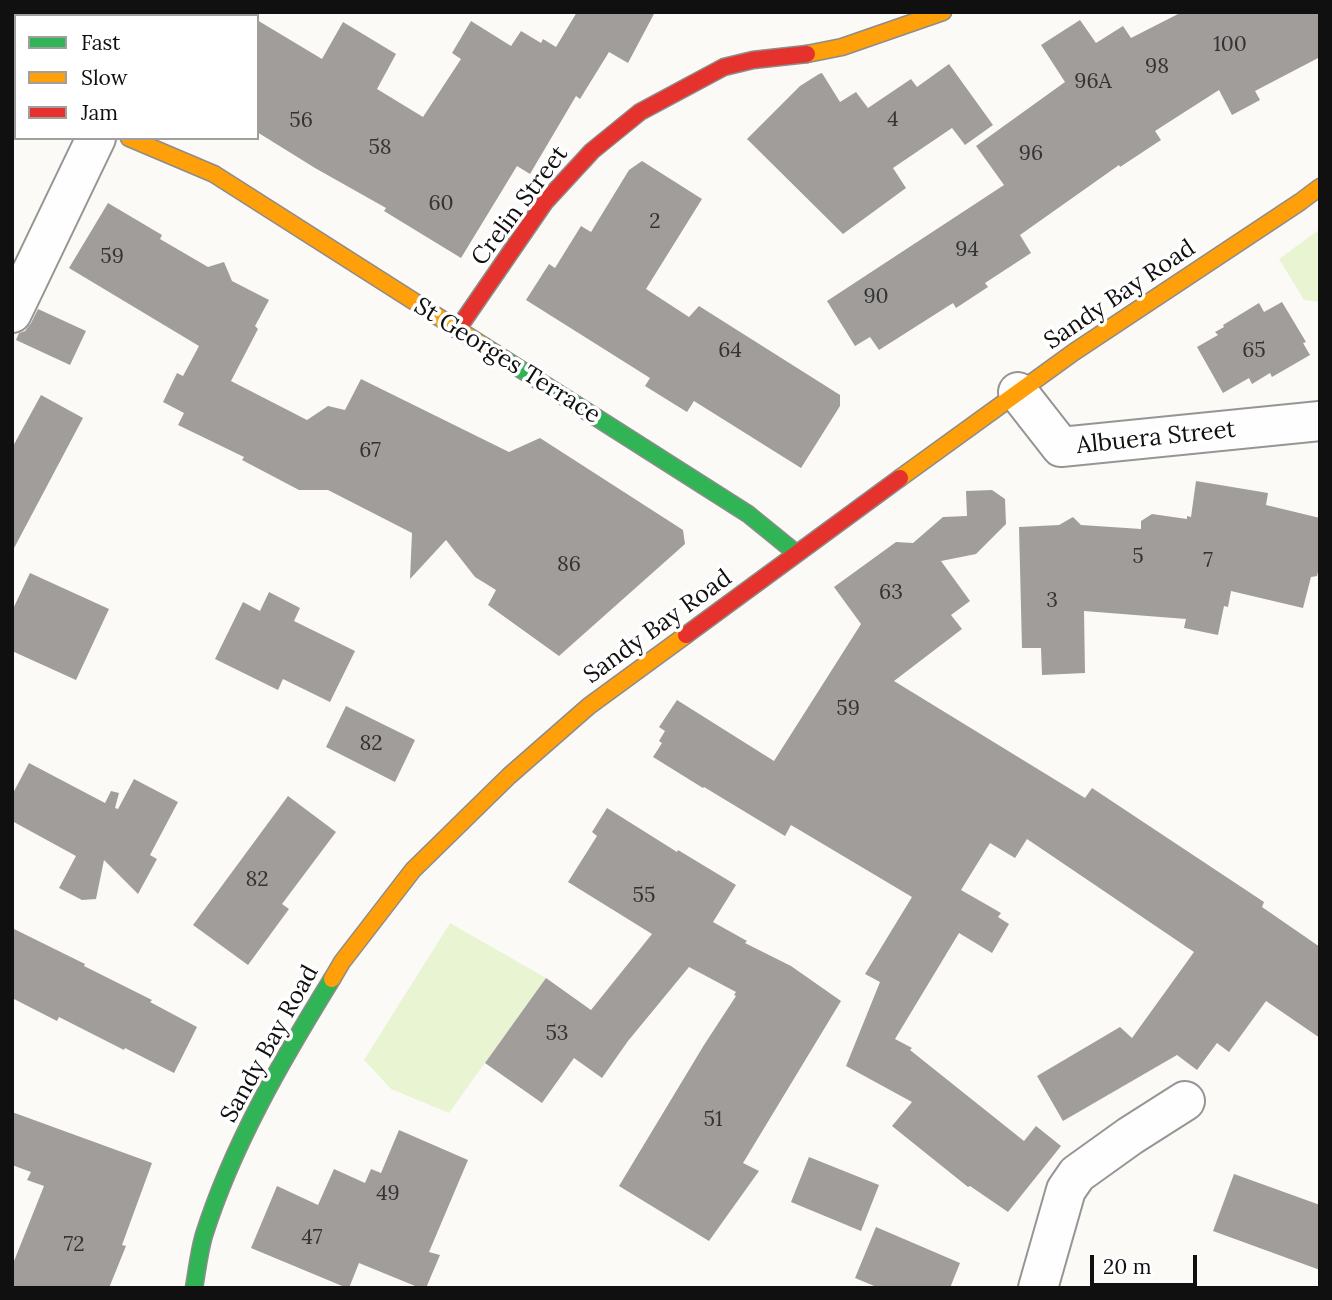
<!DOCTYPE html>
<style>
body{margin:0}
#map{position:relative;width:1332px;height:1300px;overflow:hidden;background:#fcfaf6;font-family:Lora,serif}
canvas{display:block}
.frame{position:absolute;inset:0;border:14px solid #101010;pointer-events:none}
.legend{position:absolute;left:14px;top:14px;width:245px;height:126px;box-sizing:border-box;background:#fff;border:2px solid #9f9f9f;margin:0;padding:9px 12px;list-style:none;font-size:21px;color:#101010}
.legend li{display:flex;align-items:center;gap:14px;height:35px}
.legend b{width:35px;border:2px solid #9f9f9f}
.scale{position:absolute;left:1090px;top:1255px;width:107px;height:32px;box-sizing:border-box;border:4px solid #101010;border-top:0;padding-left:9px;font-size:21px;line-height:24px;white-space:nowrap;color:#101010;-webkit-text-stroke:5px #fff;paint-order:stroke}
</style>
<div id="map">
<canvas width="1332" height="1300"></canvas>
<div class="frame"></div>
<ul class="legend">
<li><b style="height:9px;background:#30b455"></b>Fast</li>
<li><b style="height:9px;background:#ff9f0a"></b>Slow</li>
<li><b style="height:9px;background:#e5322d"></b>Jam</li>
</ul>
<div class="scale">20 m</div>
</div>
<script>
const ctx = document.querySelector('canvas').getContext('2d');
ctx.lineJoin = 'round';
function fill(path, color) { ctx.fillStyle = color; ctx.fill(path, 'evenodd'); }
function stroke(path, color, width, dash) { ctx.strokeStyle = color; ctx.lineWidth = width; ctx.lineCap = dash ? 'butt' : 'round'; ctx.setLineDash(dash || []); ctx.stroke(path); }
function write(font, color, halo, rows, align = 'center') {
  ctx.font = font + ' Lora,serif'; ctx.lineWidth = 7; ctx.setLineDash([]); ctx.textBaseline = 'middle'; ctx.strokeStyle = halo; ctx.fillStyle = color; for (const [text, x, y, turn = 0] of rows) {
    ctx.save(); ctx.translate(x, y); ctx.rotate((+turn || 0) * Math.PI / 180); ctx.textAlign = isNaN(turn) ? turn : align; if (halo) ctx.strokeText(text, 0, 0); ctx.fillText(text, 0, 0); ctx.restore();
  }
}
fill(new Path2D(`
 M1320,229V302L1304,300L1279,259Z
 M450,923L546,978L449,1113L391,1089L364,1060Z`), '#e9f4d3');
fill(new Path2D(`
 M577,12H655L628,63L609,52L580,99L576,96L530,174L517,166L461,258L384,211L386,208L315,168L257,132V20L322,59L343,22L396,54L377,89L423,117L461,59L452,53L471,21L511,46L521,31L541,43L543,39L556,47Z
 M1182,12H1320V57L1255,91L1260,100L1232,115L1219,90L1155,131L1161,140L1120,167L1119,165L1020,235L1031,253L985,283L988,287L956,308L953,303L879,350L870,337L855,346L827,301L1004,185L976,146L1065,82L1041,45L1080,20L1096,43L1123,26L1131,38Z
 M949,64L993,125L965,145L952,128L893,168L906,188L843,234L747,139L800,86L819,74L822,73L840,102L856,92L868,108L911,79L917,87Z
 M642,161L702,199L646,289L689,317L699,306L840,395V406L801,468L694,401L687,412L645,386L650,378L526,300L549,264L555,268L581,226L591,232L629,170Z
 M108,203L162,235L160,239L208,267L224,262L232,281L269,300L255,326L258,329L231,381L307,420L328,406L345,410L361,379L509,452L540,438L683,530L685,544L559,656L488,605L496,590L475,577L446,540L410,579L412,533L328,490H299L242,460L244,457L178,425L184,413L163,402L177,373L183,376L199,346L69,268Z
 M1282,302L1306,342L1303,343L1310,355L1272,377L1270,373L1252,384L1249,378L1223,393L1197,347L1218,335L1215,332L1224,327L1223,325L1259,303L1264,312Z
 M38,309L86,331L70,365L16,340L19,333L25,331L31,323Z
 M41,395L83,418L12,552V448Z
 M1196,481L1268,493L1266,505L1320,518V563L1317,576L1311,577L1303,608L1231,591L1228,607L1224,606L1218,635L1184,628L1186,619L1084,611L1085,673L1042,675L1041,648H1022L1019,527L1059,525L1073,517L1081,525L1141,529V521L1152,514L1187,519V516L1191,517Z
 M992,490L1005,499L1006,524L976,554L941,561L970,601L951,615L962,629L894,681L1085,798L1092,788L1264,902L1262,907L1320,947V1038L1266,1001L1229,1052L1217,1043L1197,1070L1177,1055L1063,1121L1037,1076L1120,1027L1132,1038L1194,952L1027,839L1015,858L990,843L961,890L1001,913L998,917L1009,924L992,953L959,933L895,1039L912,1048L910,1050L1024,1141L1036,1126L1061,1146L1008,1212L970,1186L968,1187L892,1126L912,1102L846,1066L880,982L865,974L912,897L791,825L785,836L704,787L703,788L653,757L662,743L659,741L665,731L659,727L677,700L774,761L861,624L834,587L896,542L913,543L943,517L967,516L966,491Z
 M30,573L109,609L76,680L12,651V611Z
 M269,592L300,608L294,621L355,651L330,702L283,679L278,690L215,659L243,602L260,611Z
 M346,706L415,740L395,782L326,747Z
 M29,763L105,803L111,791L119,793L115,808L118,809L134,779L178,802L150,855L157,859L138,894L104,860L96,899L82,900L59,888L76,856L12,821V795Z
 M288,796L336,832L282,904L289,909L248,965L193,925Z
 M607,808L677,852L678,850L736,885L713,922L747,941L745,943L791,966L841,1001L743,1163L759,1171L709,1241L619,1186L704,1045L736,996L734,995L736,992L689,967L628,1041L602,1078L574,1058L542,1103L485,1063L546,978L591,1010L652,934L568,882L597,836L592,832Z
 M12,928L85,964L84,966L152,1000L150,1002L197,1027L174,1073L125,1048L124,1050L59,1017L57,1021L12,998Z
 M12,1112L152,1163L122,1245L126,1246L109,1288H12V1266L44,1186L27,1180L31,1172L12,1165Z
 M399,1130L468,1160L429,1252L440,1255L426,1288H420L359,1263L349,1288H347L251,1248L277,1186L318,1205L334,1169L365,1183L371,1169L381,1173Z
 M809,1157L879,1185L861,1231L791,1202Z
 M1234,1174L1320,1205V1270L1213,1231Z
 M876,1227L960,1263L950,1288H879L855,1278Z`), '#a09d9b');
const street = new Path2D(`
 M12,60L16,61
 M12,100L16,101
 M12,313L96,138
 M1018,392L1061,447L1320,421
 M1038,1288L1066,1190L1077,1174L1130,1136L1185,1101`);
const fast = new Path2D(`
 M484,346L748,514L796,553
 M194,1288C197,1271 199,1252 204,1235C233,1144 282,1060 332,979`);
const slow = new Path2D(`
 M807,54L842,47L943,12
 M129,138L214,174L484,346
 M900,478L1074,352L1300,202L1320,187
 M332,979L342,962L413,870L509,776L589,706L686,635`);
const jam = new Path2D(`
 M457,330L545,202L592,151L640,112L724,67L753,60L807,54
 M686,635L900,478`);
stroke(street, '#969594', 42);
stroke(fast, '#8d8c8a', 19);
stroke(slow, '#8d8c8a', 19);
stroke(jam, '#8d8c8a', 19);
stroke(street, '#fffefe', 38);
stroke(fast, '#30b455', 16);
stroke(slow, '#ff9f0a', 16);
stroke(jam, '#e5322d', 16);
write('21px', '#343333', null, [
 ["100",1230,45],
 ["98",1157,67],
 ["96A",1093,82],
 ["4",893,120],
 ["56",301,121],
 ["58",380,148],
 ["96",1031,154],
 ["60",441,204],
 ["2",655,222],
 ["94",967,250],
 ["59",112,257],
 ["90",876,297],
 ["64",730,351],
 ["65",1254,351],
 ["67",370,451],
 ["5",1138,557],
 ["7",1208,561],
 ["86",569,565],
 ["63",891,593],
 ["3",1052,601],
 ["59",848,709],
 ["82",371,744],
 ["82",257,880],
 ["55",644,896],
 ["53",557,1034],
 ["51",713,1120],
 ["49",388,1194],
 ["47",312,1238],
 ["72",74,1245]
]);
write('24px', '#101010', '#fff', [
 ["Crelin Street",520,206,-53],
 ["Sandy Bay Road",1120,295,-34],
 ["St Georges Terrace",507,361,32],
 ["Albuera Street",1156,438,-6],
 ["Sandy Bay Road",658,627,-36],
 ["Sandy Bay Road",270,1044,-61]
]);
</script>
